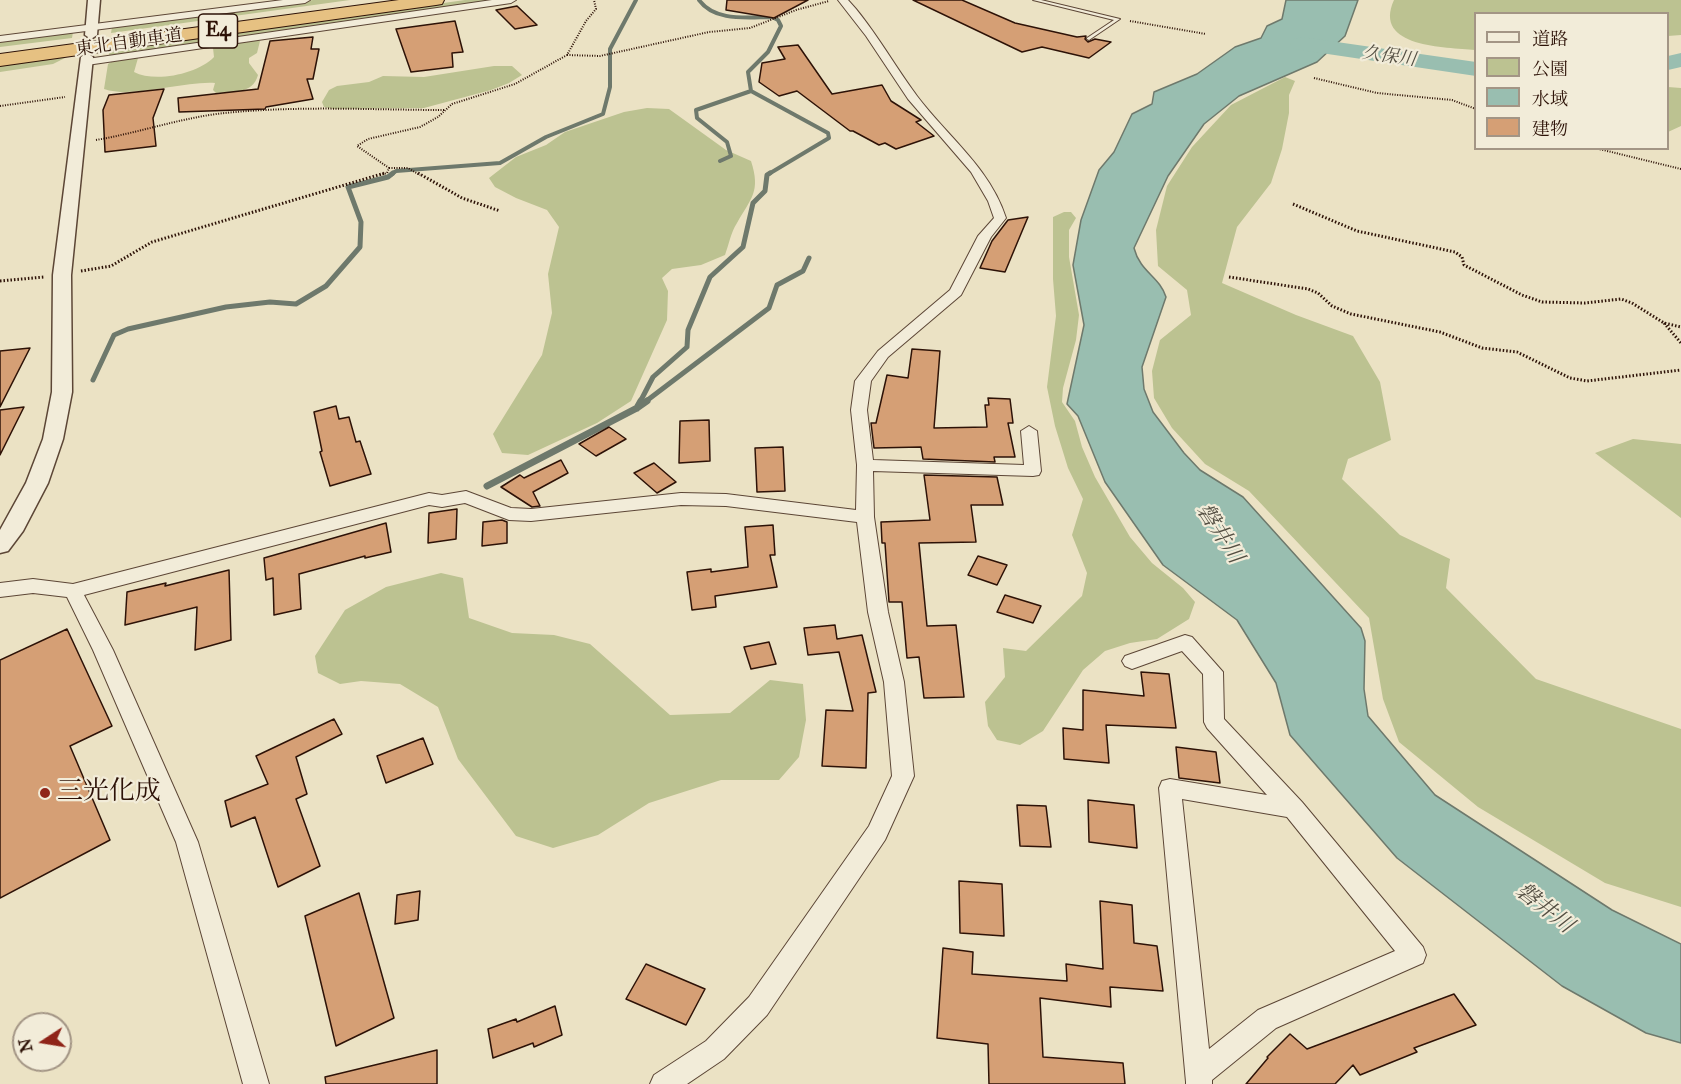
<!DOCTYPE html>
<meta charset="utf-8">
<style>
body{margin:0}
#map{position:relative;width:1681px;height:1084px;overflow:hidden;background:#ebe2c4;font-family:"IM FELL Great Primer","Noto Serif JP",serif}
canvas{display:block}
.legend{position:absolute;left:1474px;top:12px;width:195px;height:138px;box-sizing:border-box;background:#f2ecd9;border:2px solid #a39585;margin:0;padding:8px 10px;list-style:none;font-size:18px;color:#2d1207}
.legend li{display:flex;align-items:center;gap:12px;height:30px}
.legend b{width:30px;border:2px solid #a39585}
.north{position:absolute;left:12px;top:1012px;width:60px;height:60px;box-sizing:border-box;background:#f2ecd9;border:2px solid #a39585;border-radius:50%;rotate:258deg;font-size:16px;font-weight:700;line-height:24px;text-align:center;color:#2d1207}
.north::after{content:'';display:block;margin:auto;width:21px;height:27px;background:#8f2418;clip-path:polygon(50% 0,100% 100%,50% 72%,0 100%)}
</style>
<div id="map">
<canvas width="1681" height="1084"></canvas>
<ul class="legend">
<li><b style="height:8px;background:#f2ecd9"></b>道路</li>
<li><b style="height:16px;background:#bcc291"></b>公園</li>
<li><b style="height:16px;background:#99beb0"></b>水域</li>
<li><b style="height:16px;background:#d59f75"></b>建物</li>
</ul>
<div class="north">N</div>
</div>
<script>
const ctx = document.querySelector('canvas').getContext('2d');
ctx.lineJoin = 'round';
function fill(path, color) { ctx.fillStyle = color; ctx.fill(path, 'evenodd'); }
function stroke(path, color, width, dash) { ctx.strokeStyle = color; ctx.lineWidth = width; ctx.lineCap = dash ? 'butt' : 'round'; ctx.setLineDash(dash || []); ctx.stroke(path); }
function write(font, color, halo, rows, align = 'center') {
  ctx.font = font + ' "IM FELL Great Primer","Noto Serif JP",serif'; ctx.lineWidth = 4.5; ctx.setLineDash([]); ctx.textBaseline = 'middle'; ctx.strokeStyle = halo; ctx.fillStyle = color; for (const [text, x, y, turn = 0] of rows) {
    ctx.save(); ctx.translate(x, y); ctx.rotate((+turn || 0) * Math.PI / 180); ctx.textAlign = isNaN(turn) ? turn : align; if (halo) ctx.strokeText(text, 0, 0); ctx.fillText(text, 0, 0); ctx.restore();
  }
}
fill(new Path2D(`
 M313,0H350L111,33L112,27Z
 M465,0H498L109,56V50Z
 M1394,0H1681V35L1668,36V14H1476L1475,50C1446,47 1372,48 1394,0Z
 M73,32L72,38L0,47V41Z
 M254,40L260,41L257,53L249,58V63L258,75C253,94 232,92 216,93L213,90L215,83C182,81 134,99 104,89L108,64L113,61L138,58L134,72C155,83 198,74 214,57L213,48L222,44Z
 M69,56L53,64L0,72V65Z
 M494,66H512L522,75L509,83L491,90L424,108L333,109L324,107L322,102L329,90L337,86L369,82L383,76L424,77Z
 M1285,77L1295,81L1289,95V113L1282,149L1271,183L1237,227L1222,283L1296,315L1353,336L1380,382L1391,440L1348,459L1342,479L1400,535L1450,559L1446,588L1536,679L1681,729V907L1605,883L1478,807L1399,742L1383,699L1369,618L1249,491L1205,464L1172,428L1154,398L1152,371L1160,340L1191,315L1187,290L1158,266L1156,230L1167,186L1192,147L1231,105Z
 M1668,87L1681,88V126L1668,132Z
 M647,108L669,109L726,150L751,161C761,192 751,198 737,223C731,232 729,244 725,255L701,265L672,269L662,278L668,291L667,320L631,401L597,423L528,455L502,453L493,434L542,355L552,313L548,274L559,227L547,210L516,198L495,187L489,178L516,157L546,145L565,132L624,112Z
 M1064,212H1071L1076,218L1069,230V257L1079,315L1076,340L1063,388L1062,402L1075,421L1082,447L1095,477L1130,537L1152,563L1183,588L1195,602L1189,619L1157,639L1130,643L1105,651L1083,670L1043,731L1020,745L997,740L988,726L985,702L1005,677L1003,648L1026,651L1082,596L1087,573L1072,535L1083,499L1068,468L1055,426L1047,387L1056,316L1053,279V217Z
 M1633,439L1681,444V518L1595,453Z
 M441,573L463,578L469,618L512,633L554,635L590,644L670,715L730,713L770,680L803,684L806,720L799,757L779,780H721L649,803L598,835L553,848L516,836L458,759L438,707L400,684L361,681L340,684L318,673L315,656L345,610L386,587Z`), '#bcc291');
const water = new Path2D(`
 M1286,0H1358L1345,36L1317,62L1239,96L1204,124L1168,176L1134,248C1140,272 1160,277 1166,297L1142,367L1144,389L1153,412L1184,453L1200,470L1243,497L1361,628L1365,641L1364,689L1368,716L1435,795L1612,910L1681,944V1043L1646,1033L1562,986L1397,858L1290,735L1276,683L1237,620L1163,565L1105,482L1078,416L1067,404L1084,325L1073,265L1081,220L1099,170L1114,152L1132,114L1152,104L1154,92L1197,74L1235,47L1261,38L1267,26L1282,19Z`);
fill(water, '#99beb0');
stroke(water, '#6e796c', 1.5);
stroke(new Path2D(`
 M699,0C715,22 747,17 772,17L778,20L781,26L768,52L748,72L751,91L696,110L697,118L727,142L731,156L720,161
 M751,91L828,133L829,138L767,175
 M391,175L396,171L500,163L546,137L603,114L610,87V49L636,0`), '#6e796c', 4);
stroke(new Path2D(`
 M93,380L114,335L128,329L226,307L270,302L296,304L326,286L360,247L361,222L348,187L388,177L393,173
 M640,402L653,377L687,347L688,330L710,277L743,247L753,203L765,191L767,175L770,173
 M645,402L769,308L777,285L803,271L809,258`), '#6e796c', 5);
stroke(new Path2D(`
 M637,408L641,401
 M487,486L637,408L647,401`), '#6e796c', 7);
fill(new Path2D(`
 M1302,37L1476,62V76L1294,49L1290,44L1294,39Z
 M1681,53V67L1668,70V56Z`), '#99beb0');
const building = new Path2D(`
 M727,0H808L774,18L726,10Z
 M913,0H962L1015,23L1077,37L1086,36L1085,39L1088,42L1095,39L1111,42L1089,58L1042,47L1022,52Z
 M517,6L537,25L515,29L496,10Z
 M455,21L463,52L452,53L453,67L411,72L396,29Z
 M313,37L311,49H319L313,79H307L313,99L266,107L265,109L179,112L178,98L258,89L270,41Z
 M798,45L832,94L882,85L891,101L921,120L916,122L934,136L896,149L885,143L879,145L853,131H850L797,91L779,96L759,82L762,63L785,59L778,47Z
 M164,89L153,118L156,146L105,152L103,110L109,95Z
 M1028,217L1005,272L980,268L992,241L1008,220Z
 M30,348L0,407V351Z
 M912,349L940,351L934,428L987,427L985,405H989L988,398L1010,399L1013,423H1008L1015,457H994L995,462L923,459L921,447L874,448L871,423H876L887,375L908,378Z
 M336,406L339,419L349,417L356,442L360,441L371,474L330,486L320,452L322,451L314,412Z
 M24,407L0,455V410Z
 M709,420L710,461L679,463L680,421Z
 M609,427L626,439L596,456L579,444Z
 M783,447L785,491L757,492L755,448Z
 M561,460L568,473L533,492L540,506L532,507L501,487L520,475L524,478Z
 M654,463L676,482L657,493L634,473Z
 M924,475L997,477L1003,505H971L976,542L919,543L927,626L956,625L964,697L924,698L919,657L907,658L902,602H889L885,543H882L881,522L930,520Z
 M457,509L456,539L428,543L429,513Z
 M502,520L507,522V543L482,546L483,522Z
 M386,523L391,552L365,558V556L299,574L301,609L274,615L273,578L266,580L264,558Z
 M773,525L775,555H770L777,587L715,596L716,607L692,610L687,572L711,569V572L748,567L745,527Z
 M978,556L1007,565L997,585L968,575Z
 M229,570L231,640L195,650L197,607L125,625L127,592L166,583L165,586Z
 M1005,595L1041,606L1033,623L997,612Z
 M835,625L837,639L862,635L876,692L868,693L866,768L822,766L826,710L853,711L839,652L808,655L804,628Z
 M67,629L112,726L70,746L110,840L0,898V660Z
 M769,642L776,664L751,669L744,647Z
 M1141,672L1169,674L1176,728L1106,725L1109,763L1064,759L1063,728L1083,730V690L1144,696Z
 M334,719L342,734L296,757L307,794L296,799L320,866L278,887L255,817L231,827L225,801L268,784L256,756Z
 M423,738L433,764L386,783L377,756Z
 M1176,747L1216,752L1220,783L1179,778Z
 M1088,800L1134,805L1137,848L1089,842Z
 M1017,805L1046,806L1051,847L1020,846Z
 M959,881L1002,884L1004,936L960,933Z
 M420,891L418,920L395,924L397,895Z
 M359,893L394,1018L336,1046L305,916Z
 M1100,901L1132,905L1134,943L1157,946L1163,991L1110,987L1111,1007L1040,998L1043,1057L1123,1063L1125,1084H989L988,1044L937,1038L943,948L973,952L972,974L1067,981L1066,964L1103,969Z
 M646,964L705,989L686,1025L626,999Z
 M1454,994L1476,1025L1414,1048L1417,1052L1360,1075L1353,1065L1335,1084H1246L1268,1058L1267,1057L1290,1034L1307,1049Z
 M555,1006L562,1035L534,1047L533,1043L493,1058L488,1029L516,1019L517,1022Z
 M437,1050V1084H326L325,1077Z`);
fill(building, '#d59f75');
stroke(building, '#2d1207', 1.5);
const service = new Path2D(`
 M1033,0H1041L1120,19L1089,40L1087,39V38L1114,20Z`);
const minor = new Path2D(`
 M283,0H310L305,3L0,42V36Z
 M492,0H516L511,3L87,65L82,62L87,59Z
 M838,0H848L856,9C879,37 896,68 917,96C948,137 990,168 1006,218L991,237L961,295L888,357L871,381L867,410L873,460L1024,465L1021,431L1029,426L1037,431L1041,471L1039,475L1033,476L873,471L874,517L888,612L904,682L914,776L885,840L767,1015L724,1059L687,1084H650L654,1075L706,1041L749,997L869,826L892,776L884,682L868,612L857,522L726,506L681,505L531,521L509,520L465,503L442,507L429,505L84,595L113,650L198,842L269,1084H243L176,842L93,650L67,597L33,593L0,597V583L33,579L73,584L429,493L442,495L466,491L511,508L531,509L681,493L726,494L856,510L857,465L851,410L855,381L878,351L950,290L978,236L994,218L988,201L971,172L908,99L866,36Z
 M1185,635L1192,637L1223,672L1224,719L1302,802L1423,947L1426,955L1423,963L1276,1028L1212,1080V1084H1186V1082L1159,788L1162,781L1170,779L1267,795L1207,728L1204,722L1203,674L1182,651L1132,669L1125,666L1122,661L1125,656ZM1182,799L1287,817L1395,951L1258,1010L1209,1049Z`);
const tertiary = new Path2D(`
 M88,0H100L97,35L91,39L85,35Z
 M87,53L93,57L71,275L72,392L63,439L48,483L23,531L8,551L0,553V530L26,483L43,439L52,392L53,275L81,57Z`);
const motorway = new Path2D(`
 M399,0H444L442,4L436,5L0,66V54Z`);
stroke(service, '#5c4636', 2);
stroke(minor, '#5c4636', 2);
stroke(tertiary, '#5c4636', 3);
stroke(motorway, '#2d1207', 2);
stroke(new Path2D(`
 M1130,21L1206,34
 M567,55L600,56L709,32L750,28L796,10L829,1
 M1314,78L1377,93L1452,100L1476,109
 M0,106L65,97
 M96,140C137,133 174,120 216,114C292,105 370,110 445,110
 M1595,148L1681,169
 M389,168H408L420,175
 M380,175L387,173L389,168L357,146L368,139L420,127L438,117L452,104L515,84L567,55L586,21L596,9L594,0`), '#2d1207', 2, [1, 1.5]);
stroke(new Path2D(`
 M418,173L462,198L500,211
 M1293,204L1357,231L1455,252L1462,257L1464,265L1522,295L1542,302L1585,303L1621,299L1632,303L1664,323L1681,327
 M81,271L111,266L152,242L385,173
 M1229,277L1308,289L1318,293L1332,306L1351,314L1440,332L1482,348L1517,352L1570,378L1587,381L1681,370
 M0,281L44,277
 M1664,323L1681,343`), '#2d1207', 3, [1.5, 2]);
fill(service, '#f2ecd9');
fill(minor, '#f2ecd9');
fill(tertiary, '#f2ecd9');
fill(motorway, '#e6c182');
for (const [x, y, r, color] of [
 [45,793,6,"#8f2418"]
]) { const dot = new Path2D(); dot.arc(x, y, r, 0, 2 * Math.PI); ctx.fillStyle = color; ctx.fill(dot); stroke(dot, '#f2ecd9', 2); }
write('18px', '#2d1207', '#f2ecd9', [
 ["東北自動車道",129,43,-8]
]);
write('italic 18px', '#534e42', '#f2ecd9', [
 ["久保川",1389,57,8]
]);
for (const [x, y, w] of [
 [218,31,39]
]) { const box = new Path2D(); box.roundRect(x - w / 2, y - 17, w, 34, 4.5); ctx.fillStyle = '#f2ecd9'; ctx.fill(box); stroke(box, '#2d1207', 1.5); }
write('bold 20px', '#2d1207', null, [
 ["E4",218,31]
]);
write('italic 22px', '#534e42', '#f2ecd9', [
 ["磐井川",1219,534,57],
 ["磐井川",1544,909,38]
]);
write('26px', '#2d1207', '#f2ecd9', [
 ["三光化成",57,793]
], 'left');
</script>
